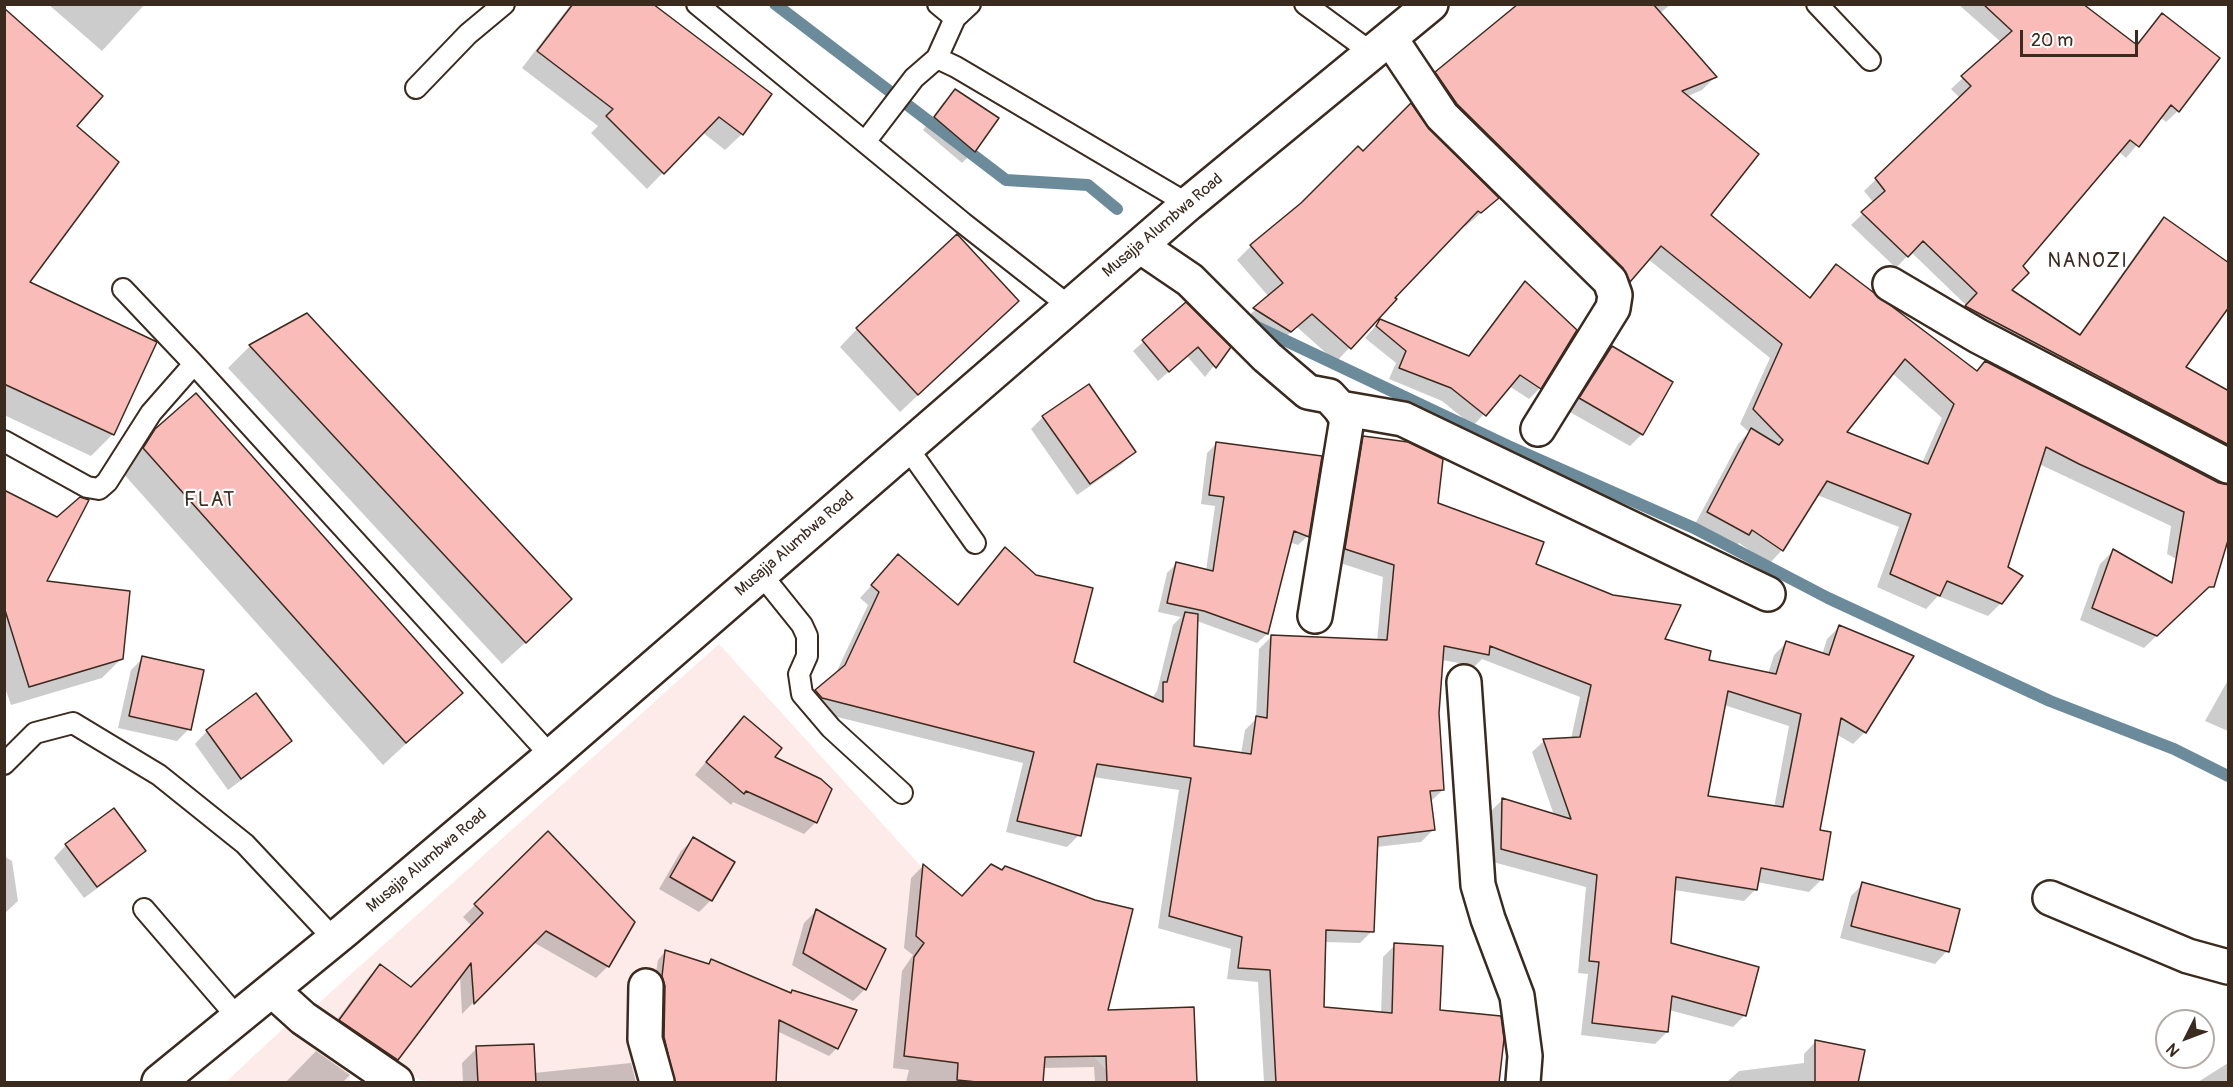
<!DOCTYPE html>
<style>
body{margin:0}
#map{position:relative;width:2233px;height:1087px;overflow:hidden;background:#fff;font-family:Pangolin,sans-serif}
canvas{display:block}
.frame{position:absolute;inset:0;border:6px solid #3b2a1e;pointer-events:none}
.north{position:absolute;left:2155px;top:1009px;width:60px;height:60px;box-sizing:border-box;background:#fff;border:2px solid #b1aaa5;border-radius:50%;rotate:228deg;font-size:16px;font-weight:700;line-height:24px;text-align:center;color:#3b2a1e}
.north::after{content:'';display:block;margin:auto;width:21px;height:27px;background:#3b2a1e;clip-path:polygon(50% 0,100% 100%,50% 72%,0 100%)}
.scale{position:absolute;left:2020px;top:30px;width:118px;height:27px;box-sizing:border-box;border:3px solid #3b2a1e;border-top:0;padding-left:8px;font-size:18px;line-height:21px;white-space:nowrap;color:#3b2a1e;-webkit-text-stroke:4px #fff;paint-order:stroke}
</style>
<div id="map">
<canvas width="2233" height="1087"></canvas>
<div class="frame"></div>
<div class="north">N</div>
<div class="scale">20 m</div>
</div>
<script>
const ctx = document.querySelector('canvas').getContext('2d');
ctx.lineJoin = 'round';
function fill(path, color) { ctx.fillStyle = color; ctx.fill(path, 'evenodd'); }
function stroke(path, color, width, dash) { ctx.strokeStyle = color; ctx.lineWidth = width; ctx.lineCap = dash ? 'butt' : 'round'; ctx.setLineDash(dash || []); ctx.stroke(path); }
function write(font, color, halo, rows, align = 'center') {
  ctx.font = font + ' Pangolin,sans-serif'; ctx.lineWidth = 4.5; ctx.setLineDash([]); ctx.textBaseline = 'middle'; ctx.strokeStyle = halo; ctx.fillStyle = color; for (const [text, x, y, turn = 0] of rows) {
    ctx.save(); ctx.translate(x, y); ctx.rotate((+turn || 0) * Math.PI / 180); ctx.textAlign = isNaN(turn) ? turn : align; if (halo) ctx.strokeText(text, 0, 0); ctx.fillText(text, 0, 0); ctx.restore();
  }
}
fill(new Path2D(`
 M719,644L1117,1082H439L420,1080L311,1010Z
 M289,1023L350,1065V1082H226Z`), '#fdebea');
fill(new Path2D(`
 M48,4H145L102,51Z
 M571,4H649L770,94L742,134L725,150L702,132L647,189L591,133L598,126L522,68Z
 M1519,4H1671L1659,14L1715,77L1702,90L1686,97L1708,215L1808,299L1836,266L1976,372L2219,484L2206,575L2167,554L2171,526L2039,464L2006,568L2001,603L1988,616L1938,596L1926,609L1877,587L1899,527L1817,495L1782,550L1769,564L1739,543L1735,547L1694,526L1738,444L1749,432L1740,424L1770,358L1648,259L1616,294L1423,86ZM1892,373L1942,418L1922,463L1844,432Z
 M1958,4H2080L2134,47L2162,15L2178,111L2166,122L2160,117L2126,158L2118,151L2021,266L2010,291L2078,336L2153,230L2165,218L2184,368L2228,444L2217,456L1954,318L1967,306L1911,252L1896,268L1851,225L1874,203L1864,191L1960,98L1951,89L2001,42Z
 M4,10L75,126L27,282L113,434L91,456L4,415Z
 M955,91L974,151L962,163L923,130L943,103Z
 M1363,153L1482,212L1466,226L1463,224L1393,298L1395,299L1336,362L1297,327L1276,345L1241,323L1269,297L1237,260L1251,246Z
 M1525,283L1540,388L1529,399L1509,386L1473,426L1442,401L1389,379L1396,363L1365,338L1380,321L1467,357L1514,295Z
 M1186,304L1229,347L1205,377L1187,356L1158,381L1133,351Z
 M1000,319L900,412L840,347L857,329Z
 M250,346L548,622L502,664L228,368Z
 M1612,348L1642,434L1630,446L1568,411L1600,360Z
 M1043,417L1134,452L1122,464L1077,495L1031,429Z
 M156,430L461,693L383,765L121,471L133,454Z
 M1364,437L1437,504L1534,565L1663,640L1707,661L1768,674L1774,655L1786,643L1822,655L1827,639L1839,627L1865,732L1853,744L1836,734L1818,831L1821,880L1809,892L1757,882L1756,889L1744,901L1674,890L1669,944L1745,1015L1733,1027L1669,1010L1667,1032L1655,1044L1581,1035L1588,974L1578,973L1586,887L1489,861L1490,812L1502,800L1554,815L1532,752L1544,741L1571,739L1580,697L1482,659L1475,666L1442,660L1438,713L1443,790L1430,802L1433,830L1421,842L1376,847L1372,931L1360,943L1324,942L1322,1009L1381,1014L1383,957L1395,945L1439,1011L1498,1082H1264L1258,982L1227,979L1231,949L1158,928L1179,790L1093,777L1079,835L1067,847L1006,832L1023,763L809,710L804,703L835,675L868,605L860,598L898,556L957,606L1005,549L1072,663L1152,698L1157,691L1173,625L1181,617L1158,612L1167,573L1176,564L1206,571L1215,506L1201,504L1207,453L1217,443L1308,536L1298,545L1289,542L1267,634L1257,643L1197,621L1192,747L1241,754L1245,730L1256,719L1259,649L1271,637L1377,642L1383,577L1334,561L1352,449ZM1724,705L1789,726L1774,808L1706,798Z
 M4,492L45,582L121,659L102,678L11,705L4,685Z
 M2112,552L2189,604L2144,648L2080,620L2100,564Z
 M143,658L189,729L177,741L118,728L131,670Z
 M2228,680V731L2205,721Z
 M256,695L290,741L278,753L228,790L195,744L207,731Z
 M732,730L772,757L816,822L804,834L733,802L731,805L695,775Z
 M114,810L144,851L132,863L84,898L54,858L66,845Z
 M548,833L608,966L596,978L533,942L462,1014L460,976L396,1059L384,1071L328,1032L368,978L380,966L411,989L472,926L463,917Z
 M693,839L711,900L699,912L659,889L681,851Z
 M4,856L12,861L18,901L4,914Z
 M923,866L961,898L1195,1082H1095L1094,1067L1043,1068L1041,1082H906L909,1070L893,1068L902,971L913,955L904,948L911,878Z
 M1863,884L1947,951L1935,964L1840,938L1851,896Z
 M816,911L865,989L853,1001L792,965L804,923Z
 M665,952L708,965L712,961L790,994L793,991L837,1048L829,1056L777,1031L774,1082H667L654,985L658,960Z
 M1816,1041L1857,1082H1727L1739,1071L1804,1063V1054Z
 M477,1048L534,1073L631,1063L636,1082H463L462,1063Z
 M316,1051L350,1075L343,1082H286Z
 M2228,1063V1082H2198Z`), '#0003');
stroke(new Path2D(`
 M775,4L1006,180L1088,185L1117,209
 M1249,320L1257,327L1508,446L1694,528L1828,598L2050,701L2174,749L2228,776`), '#6b8b9a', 12);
const building = new Path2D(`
 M573,4H653L772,94L743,135L719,117L664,174L606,116L613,109L537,51Z
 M1518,4H1653L1717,77L1682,91L1759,154L1711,215L1810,298L1836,264L1977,371L1985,361L2219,483L2229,485V537L2214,587H2209L2157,636L2092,608L2113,549L2172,583L2184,512L2079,464L2046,447L2008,567L2023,576L2002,604L1947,581L1940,596L1890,574L1911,514L1827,481L1783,551L1752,530L1749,535L1707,512L1751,428L1779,445L1783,440L1753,409L1782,344L1661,246L1630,282L1623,268L1457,104L1435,72ZM1905,359L1954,404L1928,464L1847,432Z
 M1983,4H2083L2137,45L2162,13L2220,58L2179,112L2171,105L2139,147L2130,140L2023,266L2029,273L2012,290L2080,335L2164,217L2229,263V307L2186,367L2229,391V445L1965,306L1977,293L1923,241L1908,257L1861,212L1885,191L1875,178L1971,86L1961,76L2012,31Z
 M4,8L103,96L77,126L119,162L30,282L157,342L114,435L4,384Z
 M955,89L999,118L975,152L934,117Z
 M1411,103L1429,129L1499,198L1481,213L1478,211L1395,298L1397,299L1351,349L1312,314L1291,332L1253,308L1283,283L1250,245L1301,203L1358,146L1363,151Z
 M957,234L1019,301L918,395L856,328Z
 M1525,281L1577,330L1541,389L1520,375L1486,416L1451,388L1399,368L1406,351L1376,326L1380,319L1469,356Z
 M1186,302L1231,347L1216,368L1198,347L1169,372L1142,340Z
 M307,313L572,599L526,643L249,345Z
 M1612,346L1673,382L1643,435L1579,398Z
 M1089,384L1136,452L1090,484L1042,416Z
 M196,393L463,693L406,743L143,448L155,429Z
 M1363,436L1408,442L1443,459L1438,503L1544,542L1536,564L1613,595L1681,605L1665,639L1711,651L1709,660L1776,674L1786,641L1829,655L1839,625L1914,656L1866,733L1841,718L1820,830L1831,832L1823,880L1761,868L1757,890L1676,877L1671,943L1759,967L1746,1016L1672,996L1668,1032L1592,1023L1599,962L1589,961L1597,875L1501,849L1502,798L1571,819L1543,739L1580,737L1591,685L1490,646L1489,655L1444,646L1439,713L1444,790L1430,791L1435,830L1378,837L1374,932L1326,930L1324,1007L1392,1013L1394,943L1443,946L1440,1010L1501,1016L1504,1039L1499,1083H1276L1270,970L1238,968L1242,937L1169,916L1191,778L1097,764L1081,836L1017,821L1034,752L822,698L815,690L845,665L879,592L871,585L898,554L958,605L1005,547L1036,575L1093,588L1074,662L1163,702V682H1167L1185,612L1198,614L1194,746L1251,754L1256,716L1267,718L1271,635L1387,640L1394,565L1345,549ZM1728,691L1801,714L1783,807L1708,796Z
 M1216,442L1322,456L1309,537L1294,531L1268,634L1204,611L1167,603L1176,562L1213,571L1224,497L1209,495Z
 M4,490L57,517L80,497L89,500L47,581L130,591L123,659L29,687L4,607Z
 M142,656L204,670L191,730L129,716Z
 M256,693L292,741L241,779L206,730Z
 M744,716L782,748L775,757L821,779L832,789L817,823L746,791L744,794L706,762Z
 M114,808L146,851L97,887L65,844Z
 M548,831L635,922L609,967L546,931L474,1004L471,963L398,1060L339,1020L380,964L411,987L483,913L474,904Z
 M693,837L735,862L712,901L670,877Z
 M923,864L962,896L991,864L1002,870L1005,866L1095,900L1133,909L1108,1010L1194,1007L1197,1083H1107L1106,1056L1045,1057L1043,1083H987L957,1080L958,1063L904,1056L914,957L924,943L916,936Z
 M1862,882L1960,909L1949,952L1851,926Z
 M816,909L886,949L866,990L803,953Z
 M665,950L709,964L711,959L791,993L792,990L857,1010L838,1049L779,1020L776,1083H675L664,1037L665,986L662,976Z
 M1815,1040L1865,1050L1858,1083H1815Z
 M534,1044L536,1083H478L476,1046Z`);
fill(building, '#f9bcb9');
stroke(building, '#3b2a1e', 1.5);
const service = new Path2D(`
 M697,4L963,223L1069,306
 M938,4L955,18L937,58L956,67L1188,204
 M1305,4L1372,53
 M1817,4L1870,60
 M955,18L970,4
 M416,88L468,34L504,4
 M865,142L914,78L937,58
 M123,289L194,364L551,756
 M4,441L87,487L99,489L107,482L151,413L194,364
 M907,447L975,543
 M761,574L802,625L807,636V656L799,674L802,694L831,728L902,793
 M4,764L35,733L73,723L159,775L245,844L334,939
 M144,909L238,1018`);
const minor = new Path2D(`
 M1390,38L1442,116L1610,281L1615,295L1613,308L1538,429
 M1140,246L1190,280L1267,357L1308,392L1329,396L1340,408L1347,419L1315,616
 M1890,284L1978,336L2228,466
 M1340,408L1403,419L1768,594
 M1464,682L1478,885L1488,919L1517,996L1525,1056L1523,1082
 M2050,898L2188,956L2228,967
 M646,986L645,1039L657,1082
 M272,990L303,1018L396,1082
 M159,1082L344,931L551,756L1188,204L1431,4`);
stroke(service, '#3b2a1e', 24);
stroke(minor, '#3b2a1e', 38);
stroke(service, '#fff', 20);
stroke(minor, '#fff', 33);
write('16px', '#3b2a1e', '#fff', [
 ["Musajja Alumbwa Road",1163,226,-40],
 ["Musajja Alumbwa Road",795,544,-41],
 ["Musajja Alumbwa Road",427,861,-40]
]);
ctx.letterSpacing = '1.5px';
write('20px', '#3b2a1e', '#fff', [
 ["NANOZI",2088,262],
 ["FLAT",210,501]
]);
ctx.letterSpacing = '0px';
</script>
